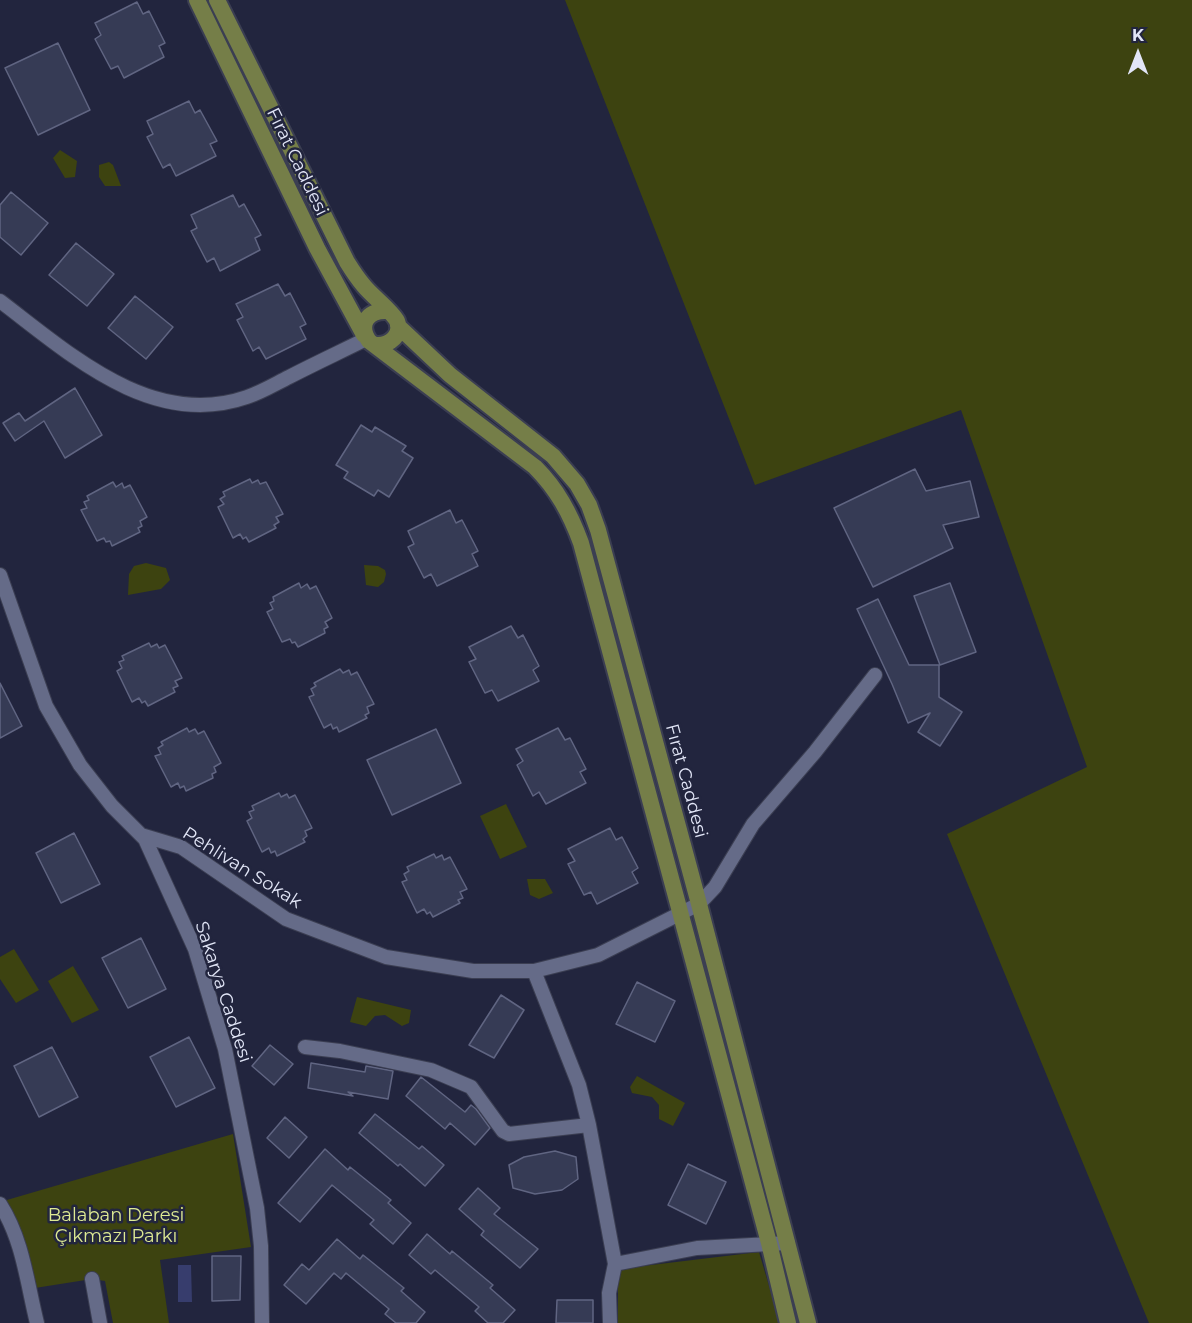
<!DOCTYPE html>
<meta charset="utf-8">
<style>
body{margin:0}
#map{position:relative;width:1192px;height:1323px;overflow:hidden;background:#22253e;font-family:Montserrat,sans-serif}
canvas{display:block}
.north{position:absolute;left:1108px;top:24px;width:60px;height:60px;-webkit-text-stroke:4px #22253e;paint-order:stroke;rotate:0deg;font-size:16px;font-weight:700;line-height:24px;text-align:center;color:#e2e6f7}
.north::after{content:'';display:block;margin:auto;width:21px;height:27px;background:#e2e6f7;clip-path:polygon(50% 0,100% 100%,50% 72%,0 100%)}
</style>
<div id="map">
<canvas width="1192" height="1323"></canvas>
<div class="north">K</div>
</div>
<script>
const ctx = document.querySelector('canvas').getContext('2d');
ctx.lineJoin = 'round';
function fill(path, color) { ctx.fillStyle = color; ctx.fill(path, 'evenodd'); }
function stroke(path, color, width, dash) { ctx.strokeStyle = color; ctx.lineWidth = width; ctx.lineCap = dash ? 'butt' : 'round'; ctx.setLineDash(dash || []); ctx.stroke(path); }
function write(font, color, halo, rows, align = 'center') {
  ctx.font = font + ' Montserrat,sans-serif'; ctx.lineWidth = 5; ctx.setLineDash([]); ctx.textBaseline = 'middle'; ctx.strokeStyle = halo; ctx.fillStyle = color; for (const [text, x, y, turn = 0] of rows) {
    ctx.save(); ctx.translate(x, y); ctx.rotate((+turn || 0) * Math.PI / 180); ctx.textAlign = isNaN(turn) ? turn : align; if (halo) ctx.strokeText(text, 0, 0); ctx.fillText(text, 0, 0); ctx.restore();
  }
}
fill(new Path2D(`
 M565,0H1192V1323H1149L947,834L1087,767L961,410L755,485Z
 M60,150L77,161L75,177L65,178L53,158Z
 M109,162L113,165L121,186H105L99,177V165Z
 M146,563L166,568L170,580L161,589L128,595L129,574L134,566Z
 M364,565L378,566L385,570L386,574L384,582L378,587L366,585Z
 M506,804L527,847L500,859L480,816Z
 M527,879H545L553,893L539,899L530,895Z
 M14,949L39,990L16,1003L0,979V957Z
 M73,966L99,1010L72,1023L48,981Z
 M357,997L411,1010L409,1023L402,1026L385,1015L375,1016L366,1026L350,1022Z
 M637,1076L685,1103L673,1126L659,1119V1105L652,1097L632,1093L630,1087Z
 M233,1134L251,1247L160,1260L169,1323H113L105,1281L92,1279L35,1288L0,1202Z
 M759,1252L780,1323H618V1269Z`), '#3d4310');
fill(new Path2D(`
 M178,1265H191L192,1302H178Z`), '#373d6d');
const building = new Path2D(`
 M137,2L143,14L149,11L165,43L159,46L164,57L124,78L118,66L111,69L95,39L101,35L95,23Z
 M58,43L90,110L38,135L5,68Z
 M189,101L195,113L200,110L217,141L210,144L216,156L176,176L170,164L163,168L147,137L153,134L147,121Z
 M11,192L48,223L21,255L0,237V205Z
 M233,195L239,207L244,204L261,235L255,238L260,250L220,271L214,258L207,262L191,231L197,228L191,215Z
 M76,243L114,274L87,306L49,275Z
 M278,284L285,296L290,293L306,324L300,327L306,339L266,359L259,347L253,351L237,320L243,317L236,304Z
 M135,296L173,327L146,359L108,328Z
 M75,388L102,435L65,458L44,421L15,441L3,423L19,413L25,421Z
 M361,425L372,432L375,427L406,446L402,451L413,458L389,497L378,490L374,496L344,478L348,472L336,465Z
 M915,469L926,491L970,481L979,517L943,525L953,548L873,587L834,508Z
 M250,479L252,483L258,480L260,484L266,482L283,514L276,517L279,522L274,525L276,528L249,542L246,537L243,539L240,534L233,538L218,507L224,504L220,499L225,496L223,492Z
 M113,482L116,487L122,483L124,488L130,485L147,517L140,521L142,526L138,528L140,532L112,546L110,541L106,542L104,538L97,541L81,510L87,508L84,502L89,500L87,496Z
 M450,510L456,523L462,520L478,551L472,554L478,566L437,586L431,574L424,578L408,547L414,544L408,531Z
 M299,583L301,588L307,584L310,589L316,586L332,618L325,622L328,627L324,629L325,633L298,647L295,642L292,643L290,639L282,642L267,612L273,609L270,603L274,601L273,597Z
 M950,583L976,652L940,665L914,596Z
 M878,599L909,665H939V697L962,712L940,746L918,732L930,713L908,723L892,684L857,609Z
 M511,626L518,638L523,635L539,666L533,670L539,681L498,701L492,690L485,693L469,662L476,659L469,647Z
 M149,643L151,647L157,644L159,648L165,645L182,678L175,681L178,686L173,688L175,692L148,706L145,701L142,703L139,698L132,702L117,671L122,668L119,662L124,660L122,656Z
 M340,669L343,673L349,670L351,675L357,672L374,704L367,707L369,713L365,715L367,718L339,732L337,727L333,729L331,724L324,728L309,697L314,695L311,689L316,686L314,683Z
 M0,683L22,726L0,738Z
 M187,728L189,732L195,729L198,734L204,731L221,763L214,767L216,772L212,774L213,778L186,791L184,786L180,788L178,783L171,787L155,756L161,754L158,748L163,745L161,742Z
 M558,728L565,740L570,738L586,769L580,772L586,783L546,804L539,792L533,796L517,765L523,761L516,749Z
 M436,729L461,783L392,815L367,760Z
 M279,793L281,797L287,794L289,798L295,795L312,828L305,831L307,836L303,839L305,842L277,856L275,851L271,853L269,848L262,852L247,821L252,818L249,812L254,810L252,806Z
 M610,828L616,840L622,837L638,868L632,872L638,883L597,904L591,892L584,895L568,864L575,861L568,849Z
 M74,833L100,884L61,903L36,853Z
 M434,854L436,858L442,855L444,860L450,857L467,889L460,892L463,898L458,900L460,903L433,917L430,912L427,914L424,909L417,913L402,882L407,880L404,874L409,871L407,867Z
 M141,938L166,989L128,1008L102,958Z
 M637,982L675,1001L655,1042L616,1024Z
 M501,995L524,1010L494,1058L469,1045Z
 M189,1037L215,1088L176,1107L150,1057Z
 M270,1045L293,1064L274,1085L252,1066Z
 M52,1047L78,1097L39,1117L14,1066Z
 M311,1063L365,1072L366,1066L393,1071L388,1099L348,1092L353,1096L308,1088Z
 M421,1077L465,1112L471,1105L476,1109L490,1128L475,1145L450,1123L445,1129L406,1096Z
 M375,1114L419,1149L422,1146L444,1165L425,1186L400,1164L398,1166L359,1133Z
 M285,1117L307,1137L289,1158L267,1138Z
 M325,1149L348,1170L350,1167L391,1200L388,1203L411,1223L393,1244L370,1224L374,1220L332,1185L300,1222L278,1203Z
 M555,1151L576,1157L578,1179L562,1190L535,1194L513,1188L509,1165L524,1157Z
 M688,1164L726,1182L706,1224L668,1205Z
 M478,1188L500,1208L494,1214L538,1249L520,1268L481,1235L484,1231L459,1209Z
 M427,1234L450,1254L452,1251L493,1285L490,1288L515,1310L503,1323H488L475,1311L479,1307L435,1270L431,1274L409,1255Z
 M337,1239L360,1259L363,1255L404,1288L401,1291L425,1312L416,1323H396L385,1314L389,1309L346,1273L341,1279L334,1273L306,1304L284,1285L302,1264L309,1270Z
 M212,1256H241L240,1300L212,1301Z
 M557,1300H593V1323H556Z`);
fill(building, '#363b55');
stroke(building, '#606582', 1.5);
const minor = new Path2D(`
 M0,301C70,354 152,430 247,397C262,392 275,384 289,377C314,364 340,352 366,339
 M0,575L46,706L80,765L112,806L145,839L195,949L225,1049L257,1208L261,1246L262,1323
 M141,835L181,847L286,919L386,957L473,971H534L598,955L699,904L715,887L753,824L815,752L875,675
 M534,971L579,1085L589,1125L615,1264L609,1293L610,1323
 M305,1047L340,1051L431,1070L471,1087L503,1131L509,1134L589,1125
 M0,1204C23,1240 27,1283 37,1323
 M615,1264L697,1248L788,1243
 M92,1279L100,1323`);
const major = new Path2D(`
 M197,0L317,248L364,335
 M217,0L347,262C352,270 358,279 364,286C372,296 392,311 397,321C403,335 389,346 376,345
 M387,311C367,310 358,325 369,341L535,467C557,489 570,513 581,543L769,1243L788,1323
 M398,326L450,375L553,456L577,484L589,505L598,530L699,904L808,1323`);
stroke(minor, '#3b3e52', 16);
stroke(major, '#3b3e52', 20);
stroke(minor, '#656b88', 14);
stroke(major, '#757e48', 16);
write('18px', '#e2e6f7', '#22253e', [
 ["Fırat Caddesi",297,162,64],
 ["Fırat Caddesi",686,781,75],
 ["Pehlivan Sokak",242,868,32],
 ["Sakarya Caddesi",223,992,72]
]);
write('18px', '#deea93', '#22253e', [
 ["Balaban Deresi",116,1216],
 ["Çıkmazı Parkı",116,1237]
]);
</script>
